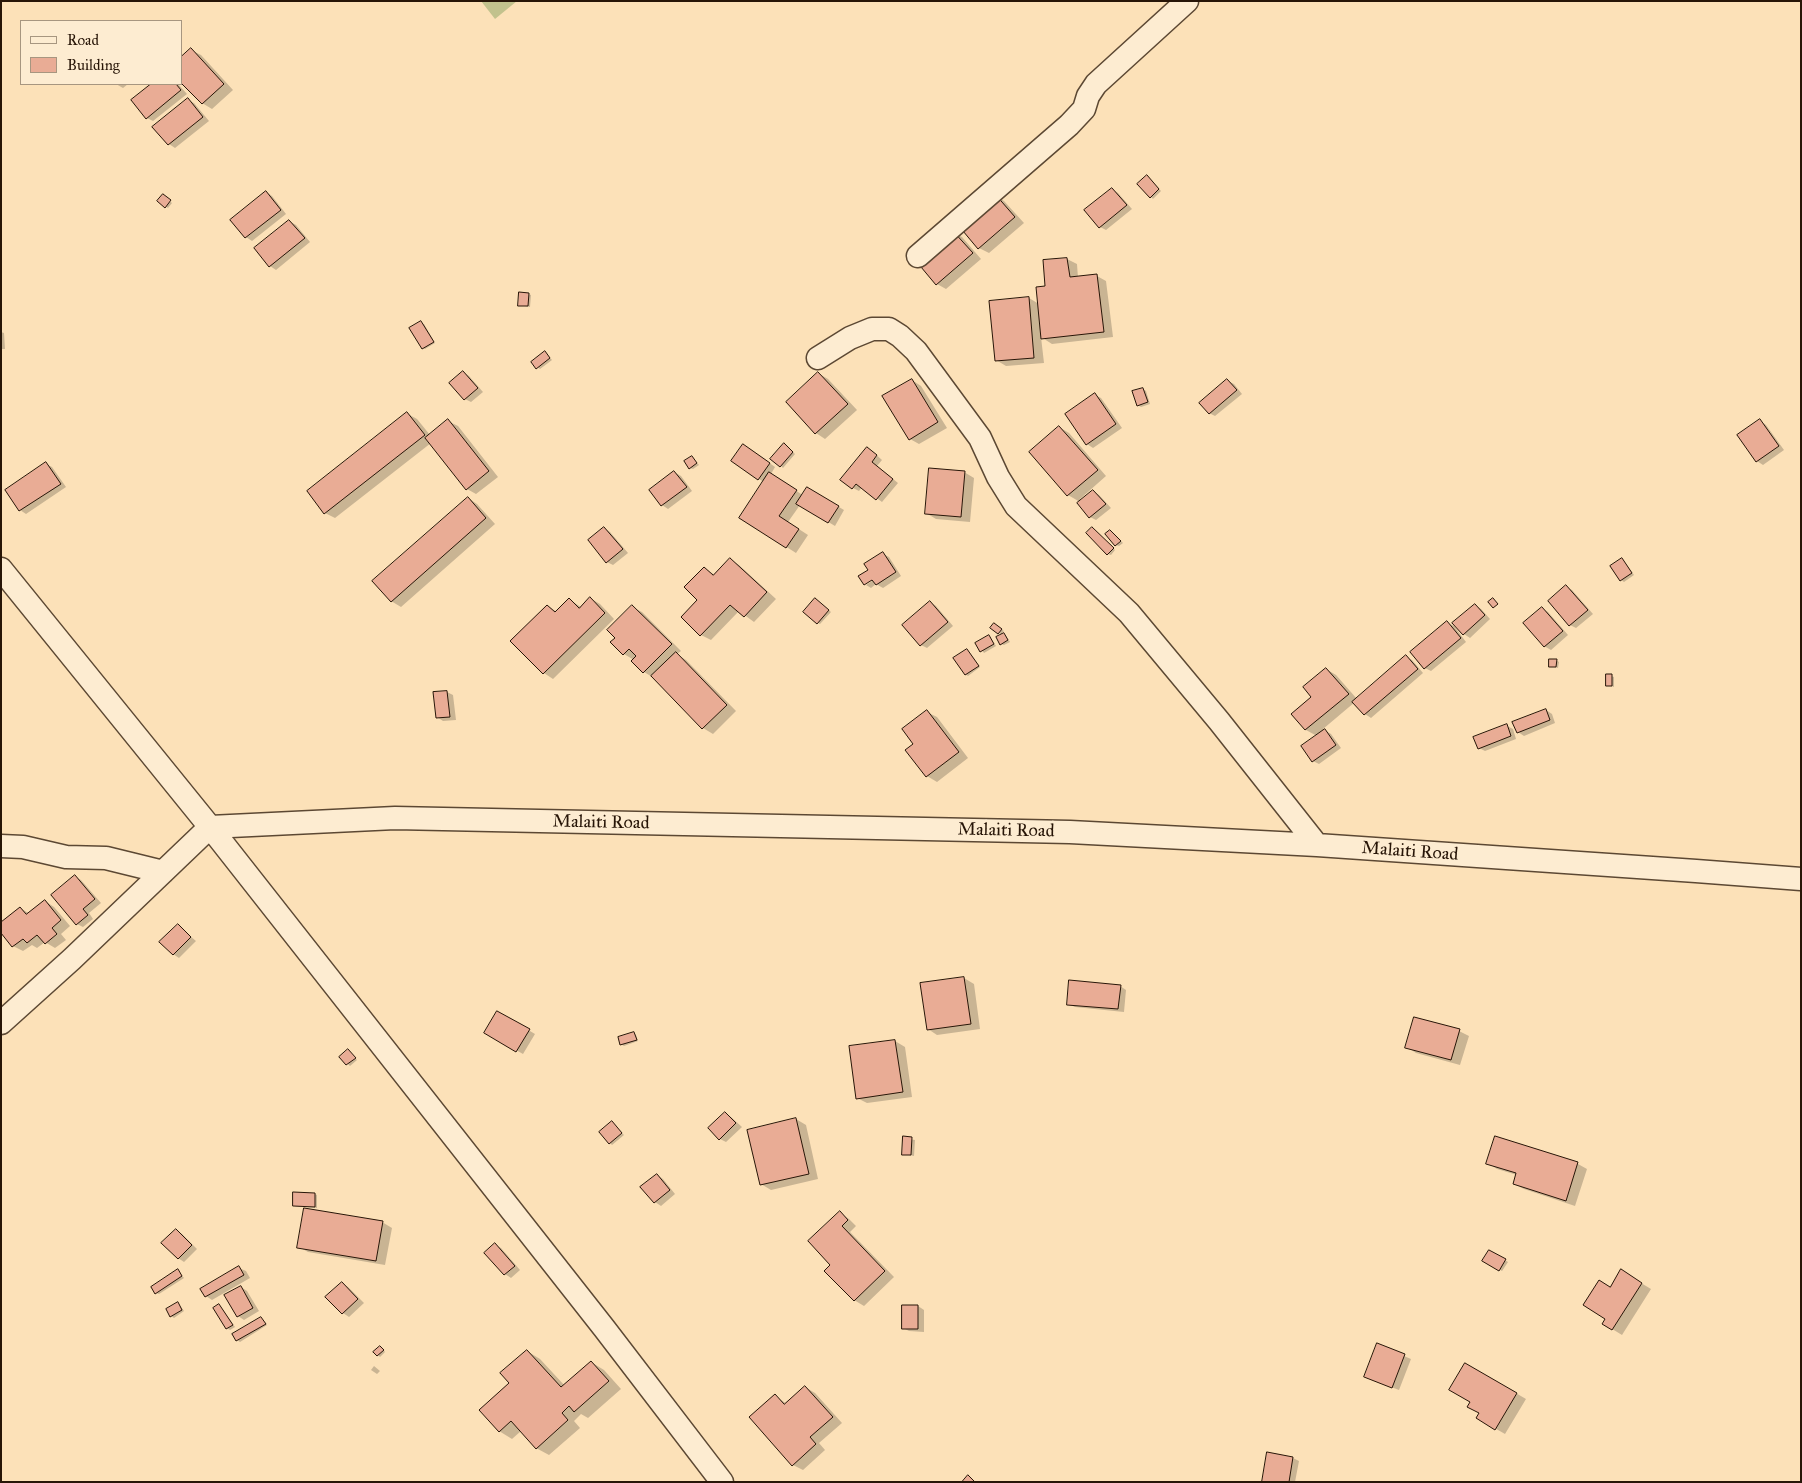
<!DOCTYPE html>
<style>
body{margin:0}
#map{position:relative;width:1802px;height:1483px;overflow:hidden;background:#fce1b8;font-family:"IM FELL Great Primer",serif}
canvas{display:block}
.frame{position:absolute;inset:0;border:2px solid #271507;pointer-events:none}
.legend{position:absolute;left:20px;top:20px;width:162px;height:65px;box-sizing:border-box;background:#fdecd1;border:1px solid #a79680;margin:0;padding:6px 9px;list-style:none;font-size:15px;color:#271507}
.legend li{display:flex;align-items:center;gap:10px;height:25px}
.legend b{width:25px;border:1px solid #a79680}
</style>
<div id="map">
<canvas width="1802" height="1483"></canvas>
<div class="frame"></div>
<ul class="legend">
<li><b style="height:6px;background:#fdecd1"></b>Road</li>
<li><b style="height:14px;background:#e9ac95"></b>Building</li>
</ul>
</div>
<script>
const ctx = document.querySelector('canvas').getContext('2d');
ctx.lineJoin = 'round';
function fill(path, color) { ctx.fillStyle = color; ctx.fill(path, 'evenodd'); }
function stroke(path, color, width, dash) { ctx.strokeStyle = color; ctx.lineWidth = width; ctx.lineCap = dash ? 'butt' : 'round'; ctx.setLineDash(dash || []); ctx.stroke(path); }
function write(font, color, halo, rows, align = 'center') {
  ctx.font = font + ' "IM FELL Great Primer",serif'; ctx.lineWidth = 5; ctx.setLineDash([]); ctx.textBaseline = 'middle'; ctx.strokeStyle = halo; ctx.fillStyle = color; for (const [text, x, y, turn = 0] of rows) {
    ctx.save(); ctx.translate(x, y); ctx.rotate((+turn || 0) * Math.PI / 180); ctx.textAlign = isNaN(turn) ? turn : align; if (halo) ctx.strokeText(text, 0, 0); ctx.fillText(text, 0, 0); ctx.restore();
  }
}
fill(new Path2D(`
 M481,1H517L495,19Z`), '#c2c28d');
fill(new Path2D(`
 M191,50L201,55L233,90L212,109L202,103Z
 M116,84H128L123,88Z
 M153,84H178L187,94L153,121L147,118L132,100Z
 M188,100L194,103L209,121L175,148L169,144Z
 M1149,178L1161,191L1153,199L1151,197Z
 M1112,189L1118,193L1132,209L1106,230L1100,227Z
 M266,192L272,196L286,214L252,241L246,237L232,220Z
 M995,195L1004,201L1024,223L989,253L979,248Z
 M165,197L172,203L168,208L165,206Z
 M289,221L296,225L310,242L276,270L270,266Z
 M952,231L962,237L981,259L946,289L937,284Z
 M1067,259L1077,264L1078,278L1097,276L1106,281L1113,337L1052,344L1041,337L1044,363L1006,366L996,360L1029,298L1039,304L1047,287L1044,262Z
 M528,294L531,295L530,307L519,305Z
 M421,323L424,324L435,343L425,349L423,348Z
 M1,332L4,333L5,349H1Z
 M545,352L552,360L540,369L532,362Z
 M463,372L469,376L483,392L471,402L465,399Z
 M818,373L828,379L857,410L825,439L816,433Z
 M912,380L921,386L947,428L919,444L910,439Z
 M1228,381L1234,384L1242,394L1215,416L1209,413Z
 M1143,389L1146,391L1150,404L1141,407L1138,405Z
 M1095,395L1101,398L1122,428L1093,448L1087,444L1066,414Z
 M408,414L417,419L430,435L448,421L458,426L498,477L476,494L467,489L431,443L335,518L325,513Z
 M1760,421L1766,425L1784,450L1763,465L1757,461L1739,436Z
 M1059,427L1069,433L1106,476L1080,499L1081,501L1093,491L1099,495L1111,508L1096,520L1090,517L1080,502L1068,495L1031,452Z
 M786,446L795,454L783,468L781,466Z
 M750,449L775,467L771,474L801,494L803,495L807,488L844,510L835,526L800,505L788,522L808,535L796,553L741,518L764,482L759,479Z
 M873,452L882,460L877,466L898,483L882,502L862,487L859,491L853,488Z
 M692,457L699,465L693,469L690,468Z
 M46,464L52,467L66,487L26,514L20,510Z
 M674,472L681,476L692,491L668,509L662,505L651,490Z
 M964,472L974,478L970,522L936,519L926,513Z
 M468,498L477,504L495,524L401,607L391,601Z
 M604,528L610,532L628,553L613,565L607,562Z
 M1093,528L1115,550L1111,555L1108,554Z
 M1111,531L1123,543L1119,546L1116,545Z
 M883,554L889,557L901,576L883,588L876,584L871,588L866,585L878,577L865,584L870,571Z
 M730,559L739,565L776,599L754,622L739,611L711,640L701,635L699,599L704,568L715,575Z
 M1623,560L1634,575L1624,582L1621,580Z
 M1566,587L1572,590L1593,614L1576,628L1570,625Z
 M590,598L600,604L614,619L553,679L544,673L548,606L557,612L570,600L581,607Z
 M818,601L831,612L820,624L818,623Z
 M930,602L936,606L953,626L927,648L921,645Z
 M1475,605L1481,609L1490,619L1470,638L1464,634Z
 M632,607L642,612L681,651L677,654L686,660L736,711L713,734L703,728L654,678L644,672L634,660L624,654L617,638Z
 M1542,608L1548,612L1568,635L1551,650L1544,646Z
 M1447,623L1454,626L1466,642L1431,671L1425,668Z
 M997,626L1004,631L1002,633L1006,636L1010,642L1004,645L1001,644L1003,635L999,633Z
 M989,636L996,646L984,653L977,643Z
 M967,650L980,667L968,676L965,674Z
 M1406,657L1412,660L1423,673L1371,718L1365,714L1355,702L1323,729L1331,734L1341,748L1319,764L1313,761L1317,736L1306,730L1293,714L1313,697L1326,669L1336,675L1357,699Z
 M1556,660L1559,662L1558,668L1550,666Z
 M1611,676L1614,677V687L1608,685Z
 M447,692L453,695L456,720L443,721L437,717Z
 M1546,710L1552,714L1555,723L1524,736L1518,732Z
 M927,712L937,717L968,758L937,782L927,776L915,744Z
 M1507,726L1513,729L1516,739L1485,751L1479,748Z
 M75,877L81,880L101,903L89,913L93,919L83,927L77,924Z
 M45,901L54,907L70,926L61,934L66,940L55,948L45,942L37,948L32,945L23,951L13,946L20,908L30,914Z
 M178,926L196,941L179,958L173,954Z
 M964,978L974,984L980,1029L937,1035L928,1029Z
 M1120,986L1126,990L1124,1012L1075,1007L1068,1004Z
 M498,1012L535,1034L523,1054L486,1033Z
 M1459,1031L1469,1036L1460,1065L1416,1053L1407,1047Z
 M634,1033L636,1035L638,1041L624,1046L621,1044Z
 M895,1041L905,1047L912,1097L867,1103L857,1098L850,1047Z
 M349,1051L357,1060L350,1066L341,1057Z
 M725,1113L731,1117L742,1127L726,1142L720,1139Z
 M796,1119L806,1125L818,1179L771,1190L761,1184Z
 M612,1123L624,1135L612,1145L610,1143Z
 M904,1138L915,1140L914,1156L903,1154Z
 M1496,1138L1578,1164L1587,1169L1575,1206L1524,1189L1514,1184L1517,1175L1497,1169L1488,1163Z
 M657,1175L663,1179L675,1194L661,1206L655,1202Z
 M315,1194L317,1195V1208L294,1206Z
 M840,1213L849,1219L856,1226L850,1232L894,1277L864,1306L854,1300L832,1265Z
 M382,1222L392,1228L385,1265L308,1252L299,1247Z
 M176,1230L182,1234L197,1249L184,1262L178,1258Z
 M495,1245L501,1248L520,1270L511,1278L505,1274L486,1253Z
 M1490,1251L1508,1262L1502,1271L1484,1260Z
 M239,1268L246,1271L250,1278L212,1300L206,1296Z
 M178,1271L184,1278L159,1294L156,1293Z
 M1631,1277L1651,1289L1622,1335L1604,1324L1607,1319L1610,1288Z
 M342,1283L348,1287L364,1303L349,1317L343,1313L327,1297Z
 M241,1287L247,1291L259,1311L244,1320L238,1316Z
 M178,1303L184,1311L174,1318L171,1316Z
 M219,1305L235,1327L230,1330L227,1328Z
 M904,1306H918L924,1310V1332L909,1331L903,1328Z
 M261,1318L267,1325L240,1342L237,1340Z
 M1378,1345L1411,1359L1399,1390L1365,1377Z
 M383,1349L385,1352L380,1357L378,1355Z
 M527,1351L540,1359L565,1386L591,1362L604,1370L621,1389L588,1418L581,1414L574,1421L580,1428L549,1455L536,1448L521,1431L512,1439L499,1431L511,1383Z
 M1466,1364L1526,1399L1505,1434L1477,1418L1480,1413L1472,1402Z
 M374,1366L380,1371L377,1374L371,1370Z
 M805,1387L815,1393L842,1423L819,1443L825,1450L803,1470L793,1465L775,1396L787,1404Z
 M1293,1458L1299,1461L1295,1482H1264Z`), '#0003');
const building = new Path2D(`
 M191,48L224,84L202,104L181,83V57Z
 M151,84H176L181,90L146,119L131,100Z
 M188,98L203,117L168,145L152,127Z
 M1147,175L1159,189L1150,198L1137,184Z
 M1112,188L1127,205L1099,228L1084,210Z
 M266,191L281,210L245,238L230,220Z
 M163,194L171,200L165,208L157,201Z
 M995,194L1015,217L978,249L958,225Z
 M289,220L305,238L269,267L254,248Z
 M952,230L973,253L936,285L916,261Z
 M1067,258L1070,277L1097,274L1104,332L1041,339L1036,287L1045,286L1043,260Z
 M519,292L529,293L528,306H518Z
 M1029,297L1034,358L995,361L989,301Z
 M421,321L434,342L422,349L409,328Z
 M545,351L550,358L536,369L531,362Z
 M463,371L478,388L464,400L449,383Z
 M818,372L848,404L815,434L786,402Z
 M912,379L938,422L909,440L882,396Z
 M1227,379L1237,390L1209,414L1199,403Z
 M1143,388L1148,402L1137,406L1132,391Z
 M1095,393L1116,424L1086,445L1065,414Z
 M407,412L425,435L324,514L307,491Z
 M448,419L489,471L466,490L425,438Z
 M1760,419L1779,446L1756,462L1737,435Z
 M1059,426L1098,470L1067,496L1029,452Z
 M784,443L793,452L780,467L770,459Z
 M743,444L770,463L758,480L731,461Z
 M867,447L877,455L872,462L893,479L876,500L856,484L852,489L840,480Z
 M692,456L697,463L689,469L684,461Z
 M46,462L61,484L19,511L5,490Z
 M929,468L965,471L961,517L925,514Z
 M674,471L687,487L661,506L649,490Z
 M769,472L797,490L779,516L799,529L786,548L739,518Z
 M807,487L839,506L828,523L796,504Z
 M1093,490L1106,504L1089,518L1077,503Z
 M468,497L486,518L391,602L372,581Z
 M604,527L623,549L606,563L588,540Z
 M1092,527L1114,548L1107,555L1086,533Z
 M1110,530L1121,541L1115,546L1105,534Z
 M883,552L896,572L876,585L872,580L864,585L858,576L868,570L864,564Z
 M730,558L767,592L744,617L730,605L700,636L681,617L697,600L684,587L704,567L713,575Z
 M1622,558L1632,573L1620,581L1610,566Z
 M1566,585L1588,610L1569,626L1548,601Z
 M590,597L605,613L543,674L510,641L547,605L555,612L569,598L579,608Z
 M815,598L829,610L817,624L803,612Z
 M1493,598L1498,604L1493,608L1488,602Z
 M930,601L948,622L920,646L902,625Z
 M1475,604L1485,615L1463,635L1452,623Z
 M632,605L672,644L643,673L631,661L636,656L629,649L623,655L610,642L615,638L607,630Z
 M1542,607L1563,631L1544,647L1523,623Z
 M1447,621L1461,638L1424,669L1410,652Z
 M994,623L1002,629L998,634L990,628Z
 M1004,633L1008,640L1000,645L996,637Z
 M989,635L994,644L980,652L975,643Z
 M967,649L979,666L965,675L953,658Z
 M676,652L727,705L702,729L651,676Z
 M1406,655L1418,669L1364,715L1352,702Z
 M1549,659H1557L1556,667H1549Z
 M1326,668L1349,694L1305,730L1291,714L1311,697L1303,687Z
 M1606,674H1612V686H1606Z
 M447,691L450,717L436,718L433,692Z
 M1546,709L1550,720L1517,733L1512,722Z
 M927,710L959,752L926,777L905,750L913,744L902,729Z
 M1507,724L1511,736L1478,749L1473,737Z
 M1325,729L1336,745L1312,762L1301,746Z
 M75,875L95,899L83,909L88,915L76,925L51,895Z
 M45,900L61,920L52,928L57,934L45,944L37,935L27,943L23,939L12,947L1,933V922L20,907L26,914Z
 M178,924L191,937L173,955L159,942Z
 M964,977L971,1024L927,1030L920,983Z
 M1069,980L1121,985L1118,1009L1067,1005Z
 M497,1011L530,1029L516,1052L484,1033Z
 M1414,1017L1460,1029L1451,1060L1405,1048Z
 M634,1032L637,1040L620,1045L618,1037Z
 M895,1040L903,1092L856,1099L849,1046Z
 M348,1049L356,1058L346,1065L339,1057Z
 M725,1112L736,1123L719,1140L708,1128Z
 M796,1118L809,1174L760,1185L747,1130Z
 M612,1121L622,1133L609,1144L599,1132Z
 M903,1136L912,1137L911,1155H902Z
 M1495,1136L1578,1162L1566,1201L1513,1184L1516,1173L1486,1164Z
 M657,1174L670,1190L654,1203L640,1187Z
 M293,1192L315,1193V1207L293,1206Z
 M304,1208L383,1221L376,1261L297,1248Z
 M840,1211L848,1220L842,1226L885,1271L854,1301L824,1271L830,1265L808,1241Z
 M176,1229L192,1245L178,1259L161,1243Z
 M495,1243L515,1266L504,1275L484,1253Z
 M1489,1250L1506,1259L1499,1271L1482,1261Z
 M239,1266L244,1275L205,1297L200,1289Z
 M178,1269L182,1276L155,1294L151,1287Z
 M1621,1269L1642,1283L1612,1330L1602,1324L1605,1319L1583,1305L1599,1280L1610,1287Z
 M342,1282L358,1299L342,1314L325,1297Z
 M241,1286L253,1308L237,1317L224,1295Z
 M178,1302L182,1310L170,1317L166,1309Z
 M219,1304L233,1325L226,1329L213,1308Z
 M902,1305H918V1329H902Z
 M261,1317L266,1324L236,1341L232,1334Z
 M1377,1343L1405,1354L1392,1388L1364,1377Z
 M380,1346L384,1350L377,1356L373,1352Z
 M527,1350L561,1387L591,1361L609,1381L574,1412L569,1406L562,1413L568,1420L536,1449L511,1421L499,1432L479,1410L509,1383L500,1373Z
 M1465,1363L1517,1393L1495,1430L1476,1418L1479,1413L1467,1407L1470,1402L1449,1390Z
 M805,1386L833,1417L810,1437L816,1444L792,1466L749,1417L775,1394L784,1404Z
 M1267,1452L1293,1457L1289,1482H1262Z
 M968,1475L975,1482H962Z`);
fill(building, '#e9ac95');
stroke(building, '#271507', 1);
const minor = new Path2D(`
 M918,256L1069,125L1084,109L1088,96L1096,84L1187,1
 M818,358L850,338L872,329H889L900,336L916,351L980,438L998,477L1016,506L1129,613L1219,721L1317,845
 M1,569L210,827L604,1328L722,1482
 M210,827L395,818L1070,832L1317,845L1696,871L1801,879
 M1,846L23,847L66,857L106,858L163,872
 M1,1023L72,959L210,827`);
stroke(minor, '#5c4833', 25);
stroke(minor, '#fdecd1', 22);
write('18px', '#271507', '#fdecd1', [
 ["Malaiti Road",601,823,1],
 ["Malaiti Road",1006,831,1],
 ["Malaiti Road",1410,852,4]
]);
</script>
